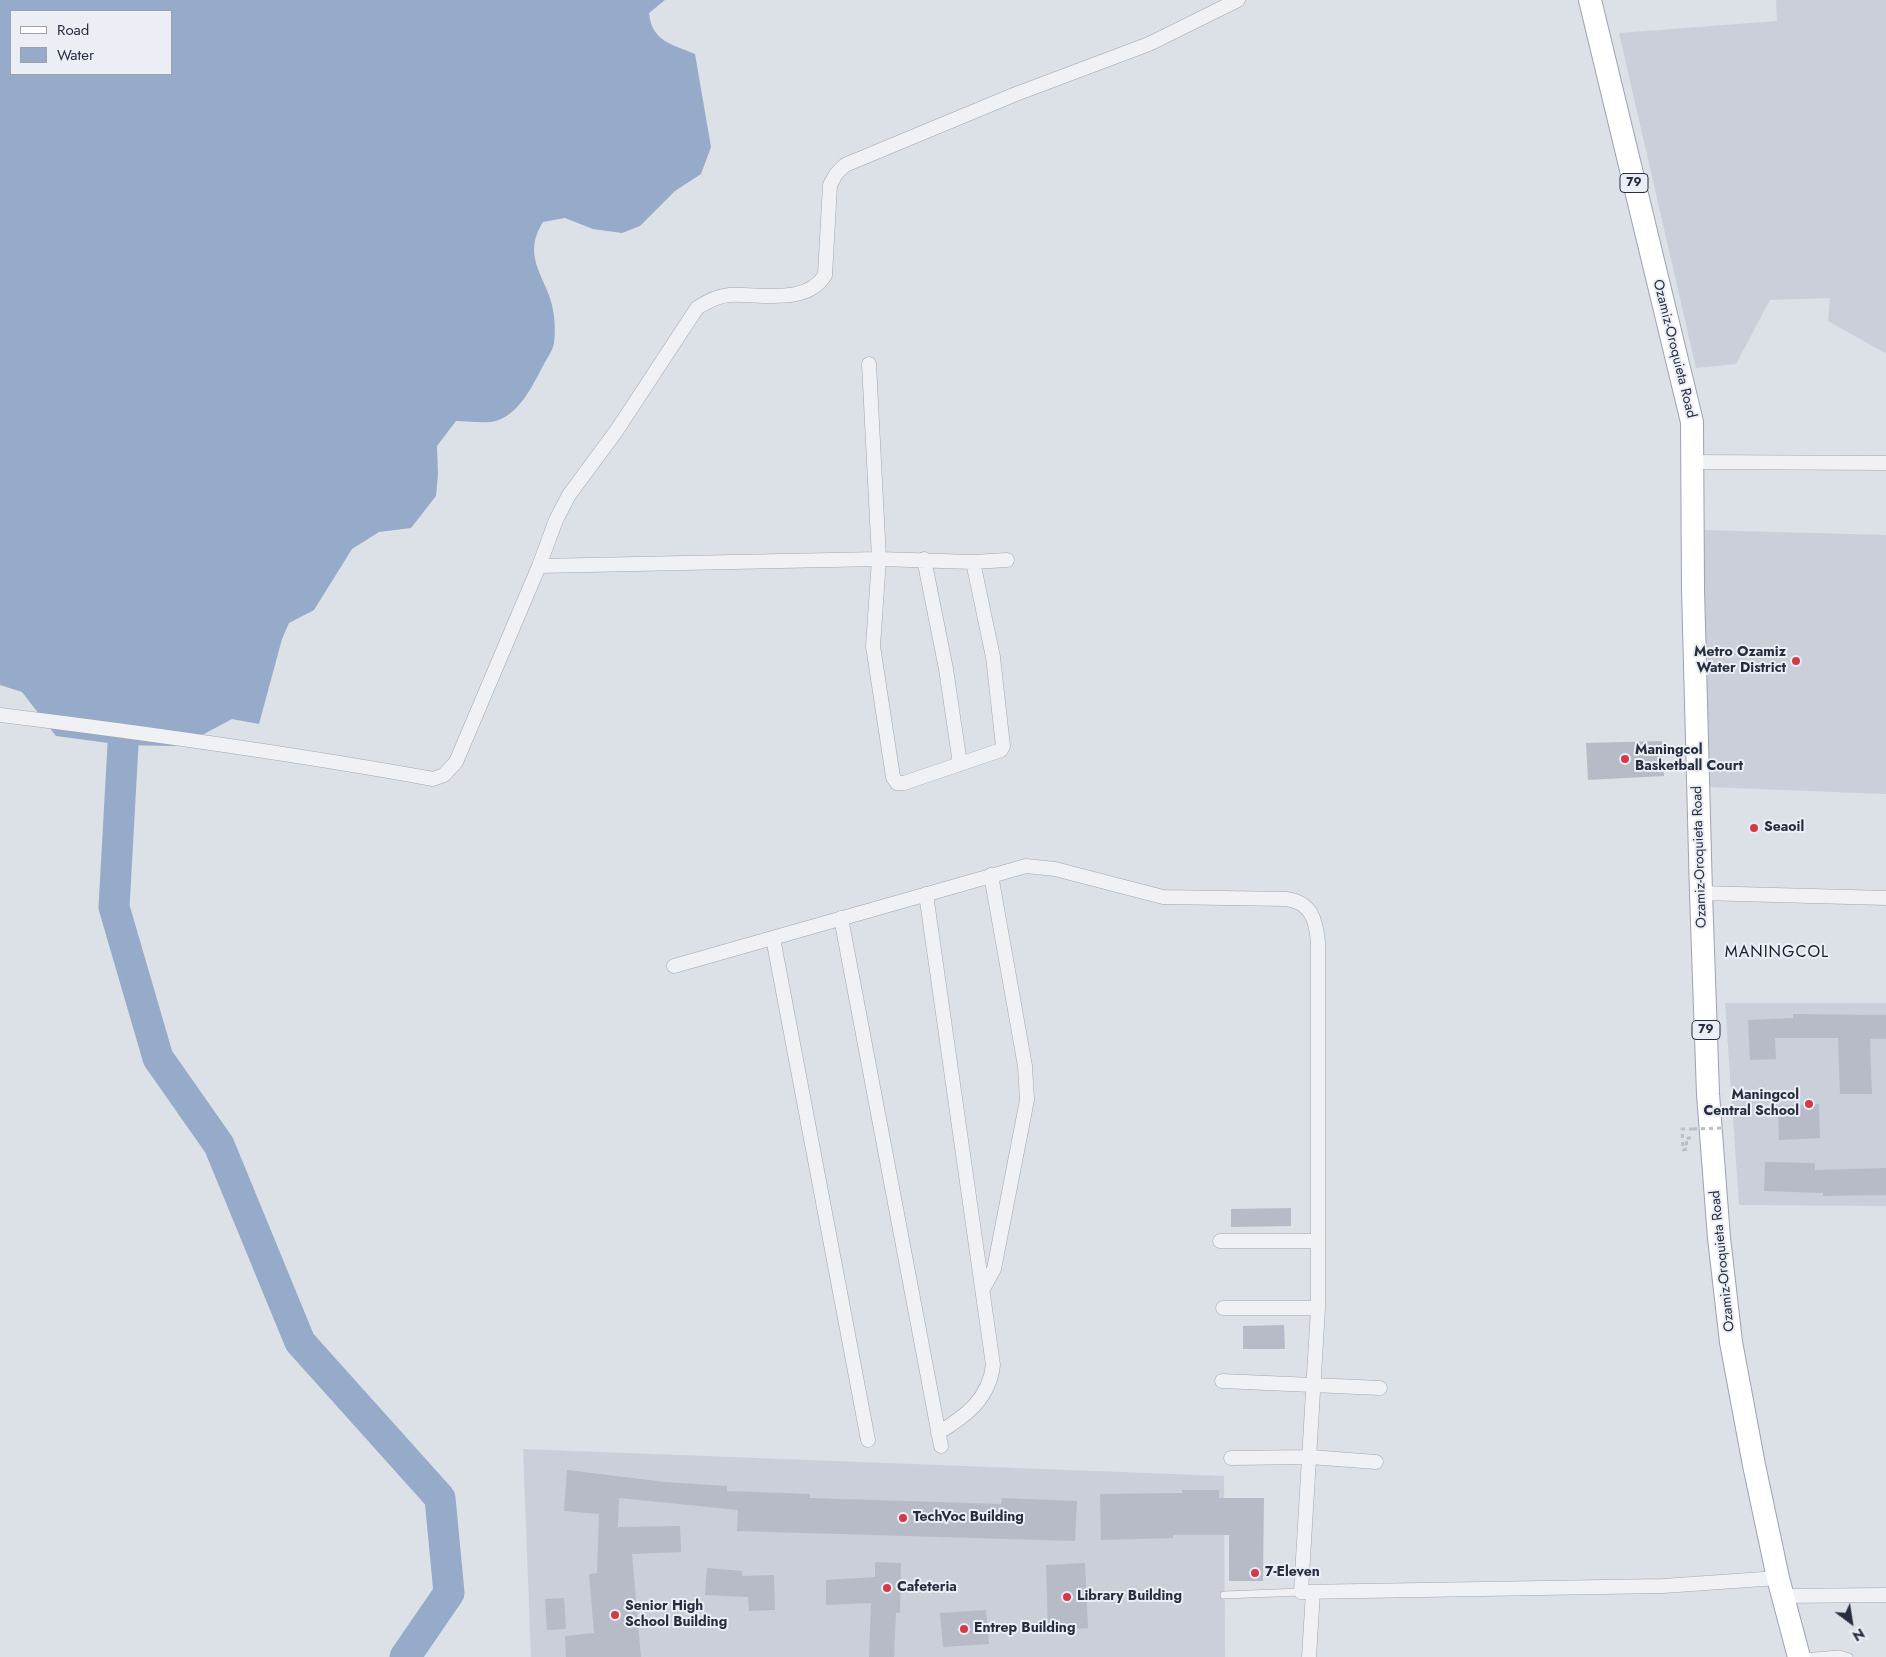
<!DOCTYPE html>
<style>
body{margin:0}
#map{position:relative;width:1886px;height:1657px;overflow:hidden;background:#dce0e7;font-family:Jost,sans-serif}
canvas{display:block}
.legend{position:absolute;left:10px;top:10px;width:162px;height:65px;box-sizing:border-box;background:#ebeff5;border:1px solid #9ca1ac;margin:0;padding:6px 9px;list-style:none;font-size:15px;color:#252d3e}
.legend li{display:flex;align-items:center;gap:10px;height:25px}
.legend b{width:25px;border:1px solid #9ca1ac}
.north{position:absolute;left:1826px;top:1597px;width:50px;height:50px;-webkit-text-stroke:4px #ebeff5;paint-order:stroke;rotate:149deg;font-size:14px;font-weight:700;line-height:20px;text-align:center;color:#252d3e}
.north::after{content:'';display:block;margin:auto;width:18px;height:22px;background:#252d3e;clip-path:polygon(50% 0,100% 100%,50% 72%,0 100%)}
</style>
<div id="map">
<canvas width="1886" height="1657"></canvas>
<ul class="legend">
<li><b style="height:6px;background:#fff"></b>Road</li>
<li><b style="height:14px;background:#95abc9"></b>Water</li>
</ul>
<div class="north">N</div>
</div>
<script>
const ctx = document.querySelector('canvas').getContext('2d');
ctx.lineJoin = 'round';
function fill(path, color) { ctx.fillStyle = color; ctx.fill(path, 'evenodd'); }
function stroke(path, color, width, dash) { ctx.strokeStyle = color; ctx.lineWidth = width; ctx.lineCap = dash ? 'butt' : 'round'; ctx.setLineDash(dash || []); ctx.stroke(path); }
function write(font, color, halo, rows, align = 'center') {
  ctx.font = font + ' Jost,sans-serif'; ctx.lineWidth = 4; ctx.setLineDash([]); ctx.textBaseline = 'middle'; ctx.strokeStyle = halo; ctx.fillStyle = color; for (const [text, x, y, turn = 0] of rows) {
    ctx.save(); ctx.translate(x, y); ctx.rotate((+turn || 0) * Math.PI / 180); ctx.textAlign = isNaN(turn) ? turn : align; if (halo) ctx.strokeText(text, 0, 0); ctx.fillText(text, 0, 0); ctx.restore();
  }
}
fill(new Path2D(`
 M1776,0H1886V351L1885,353L1828,321L1830,298L1770,300L1736,364L1696,368L1619,33L1777,21Z
 M1703,530L1886,535V794L1707,787Z
 M1725,1003H1886V1206L1739,1205Z
 M523,1449L1224,1476L1225,1657H531Z`), '#cacfd9');
fill(new Path2D(`
 M0,0H665L649,13C652,42 672,44 695,54L711,147L701,174L675,191L640,226L622,233L593,229L565,218L543,222C519,260 551,280 554,316C555,324 555,335 554,343C553,350 547,358 544,364C533,385 518,418 491,422C480,423 467,421 456,421L437,446L438,474L436,496L411,528L379,532L352,549L314,610L289,623L282,639L259,724L232,719L204,734L174,746L123,745L56,736L22,692L0,685ZM11,11H171V74H11Z`), '#95abc9');
stroke(new Path2D(`
 M123,745L114,907L158,1058L219,1145L300,1342L440,1498L449,1593L405,1657`), '#95abc9', 31);
fill(new Path2D(`
 M1662,741L1664,776L1588,780L1586,743Z
 M1793,1014L1886,1015V1039H1870L1872,1094H1840L1838,1038H1775L1776,1059L1750,1060L1748,1020L1793,1018Z
 M1819,1104L1820,1138L1779,1140L1778,1106Z
 M1765,1162L1815,1163V1170L1886,1168V1195L1823,1196V1193L1764,1191Z
 M1291,1208V1226L1231,1227V1209Z
 M1284,1325L1285,1349H1243V1326Z
 M567,1470L665,1482L727,1486V1491L810,1494V1498L1001,1504L1002,1498L1077,1501L1075,1541L737,1531L738,1510L619,1498L618,1527L680,1526L681,1552L632,1554L641,1657H566L565,1636L594,1633L589,1574L597,1573L599,1514L564,1511Z
 M1182,1490H1219V1498H1264L1263,1581H1229V1535H1173V1538L1101,1540L1100,1494L1182,1493Z
 M875,1562L901,1563L900,1613H896L894,1657H869L871,1603L826,1605V1580L875,1577Z
 M1085,1563L1088,1628L1048,1630L1046,1565Z
 M707,1568L742,1571V1576L774,1575L775,1610L749,1611L748,1597L705,1595Z
 M564,1598L566,1629L547,1630L545,1599Z
 M986,1610L989,1644L943,1647L940,1613Z`), '#b6bbc7');
const service = new Path2D(`
 M1224,1595L1301,1592
 M1801,1657L1840,1654L1849,1657`);
const minor = new Path2D(`
 M869,364L879,559L873,646L893,777L897,783H904L1001,750L1003,746L993,657L973,562
 M1692,462L1886,463
 M924,559L946,669L960,764
 M539,566L879,559L973,562L1007,560
 M0,715C145,733 289,753 433,779L444,775L456,762L539,566L556,520L569,495L617,430L697,308C706,302 717,296 729,295C759,293 806,306 825,275L830,185L836,174L845,165L1016,94L1149,44L1238,0
 M1701,893L1886,898
 M926,894L993,1365C989,1399 966,1416 938,1433
 M841,918L941,1446
 M773,938L868,1440
 M674,966L1026,866L1055,869L1163,897L1286,899C1311,902 1316,920 1318,942V1308
 M1220,1241H1318
 M983,1289L994,1269L1027,1100L1025,1066L991,875
 M1223,1308H1318L1301,1592L1663,1586L1778,1578
 M1222,1381L1380,1388
 M1231,1458L1310,1457L1376,1462
 M1782,1596L1886,1595
 M1309,1657L1313,1592`);
const primary = new Path2D(`
 M1590,0L1692,422L1693,589L1701,893L1708,1094L1719,1238L1731,1342L1754,1465L1778,1578L1799,1657`);
stroke(service, '#a1a7b1', 8);
stroke(minor, '#a1a7b1', 15);
stroke(primary, '#9ba3b3', 24);
stroke(new Path2D(`
 M1693,1129H1682L1683,1150L1687,1149L1686,1138H1693`), '#babec5', 3, [4, 4]);
stroke(service, '#eff1f5', 7);
stroke(minor, '#eff1f5', 14);
stroke(primary, '#fff', 22);
stroke(new Path2D(`
 M1693,1129L1722,1128`), '#babec5', 3, [4, 4]);
for (const [x, y, r, color] of [
 [1796,661,5,"#d33a48"],
 [1625,759,5,"#d33a48"],
 [1754,828,5,"#d33a48"],
 [1809,1104,5,"#d33a48"],
 [903,1518,5,"#d33a48"],
 [1255,1573,5,"#d33a48"],
 [887,1588,5,"#d33a48"],
 [1067,1597,5,"#d33a48"],
 [615,1615,5,"#d33a48"],
 [964,1629,5,"#d33a48"]
]) { const dot = new Path2D(); dot.arc(x, y, r, 0, 2 * Math.PI); ctx.fillStyle = color; ctx.fill(dot); stroke(dot, '#ebeff5', 2); }
for (const [x, y, w] of [
 [1634,183,28],
 [1706,1030,28]
]) { const box = new Path2D(); box.roundRect(x - w / 2, y - 9.5, w, 19, 4); ctx.fillStyle = '#ebeff5'; ctx.fill(box); stroke(box, '#252d3e', 1); }
write('bold 12px', '#252d3e', null, [
 ["79",1634,183],
 ["79",1706,1030]
]);
write('14px', '#252d3e', '#ebeff5', [
 ["Ozamiz-Oroquieta Road",1674,349,76],
 ["Ozamiz-Oroquieta Road",1700,857,-92],
 ["Ozamiz-Oroquieta Road",1723,1261,-96]
]);
write('bold 14px', '#252d3e', '#ebeff5', [
 ["Metro Ozamiz",1786,653,"right"],
 ["Water District",1786,669,"right"],
 ["Maningcol",1635,751],
 ["Basketball Court",1635,767],
 ["Seaoil",1764,828],
 ["Maningcol",1799,1096,"right"],
 ["Central School",1799,1112,"right"],
 ["TechVoc Building",913,1518],
 ["7-Eleven",1265,1573],
 ["Cafeteria",897,1588],
 ["Library Building",1077,1597],
 ["Senior High",625,1607],
 ["School Building",625,1623],
 ["Entrep Building",974,1629]
], 'left');
ctx.letterSpacing = '1px';
write('16px', '#181e2e', '#ebeff5', [
 ["MANINGCOL",1777,953]
]);
ctx.letterSpacing = '0px';
</script>
